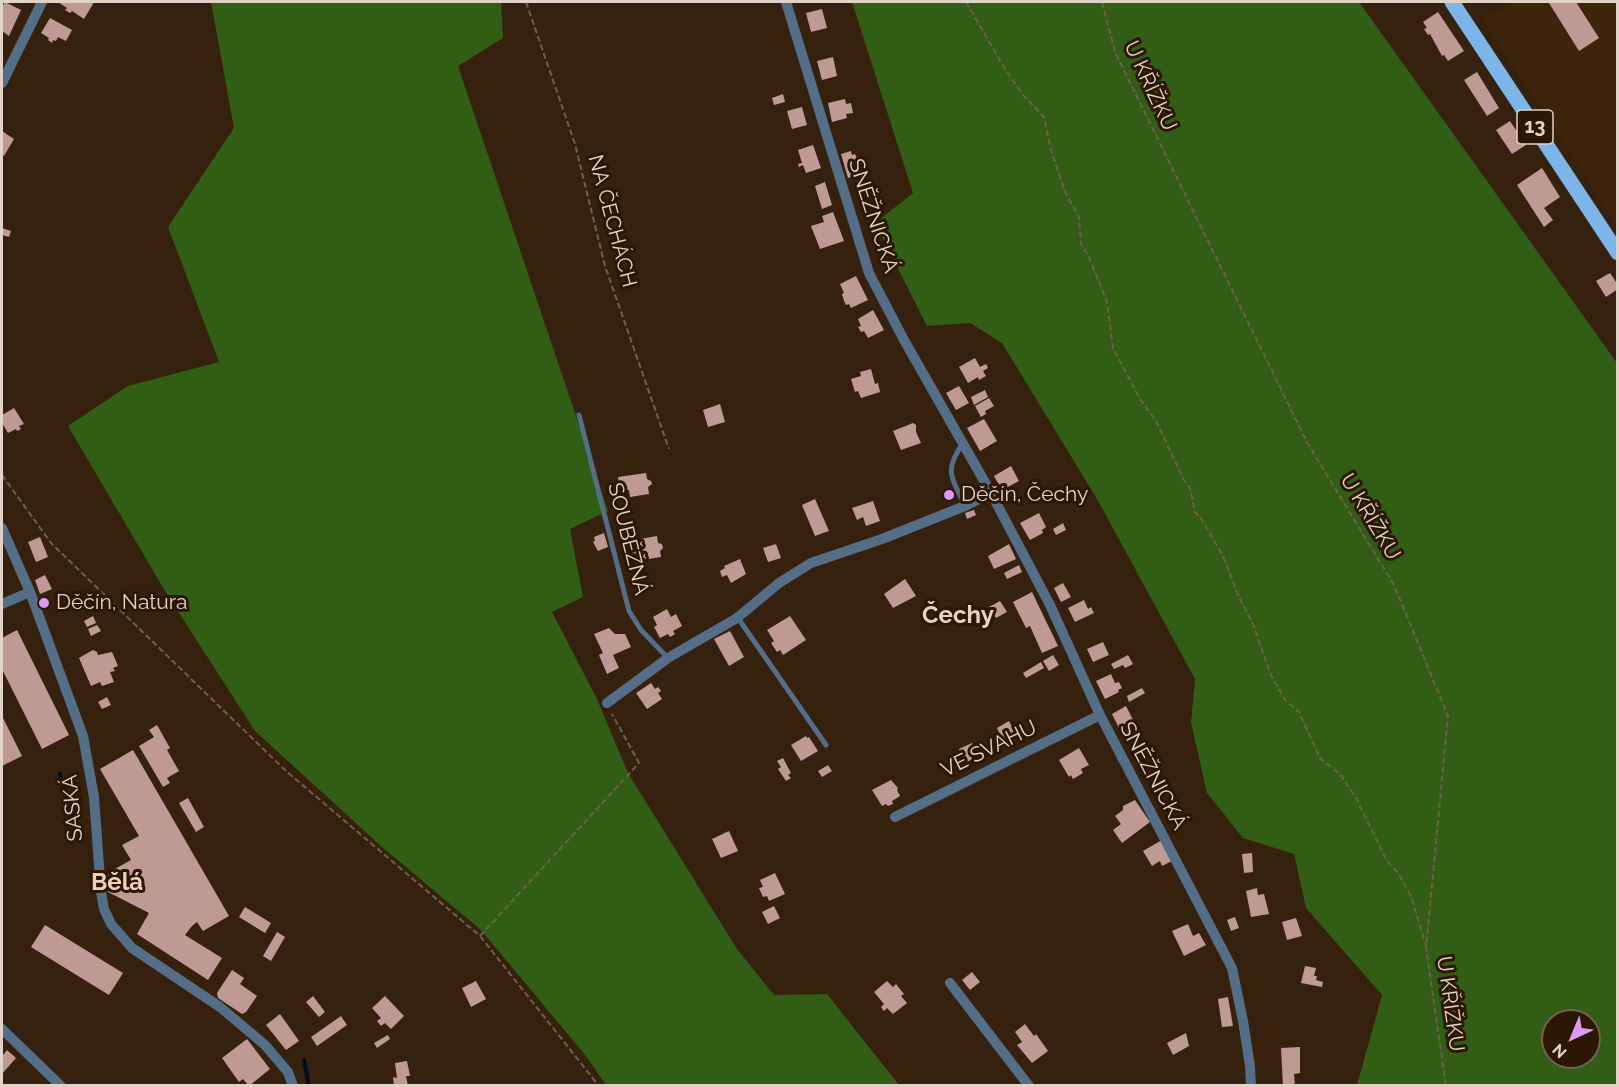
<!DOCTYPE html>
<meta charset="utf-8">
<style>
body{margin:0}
#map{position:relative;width:1619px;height:1087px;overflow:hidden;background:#36210f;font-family:Raleway,sans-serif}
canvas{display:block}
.frame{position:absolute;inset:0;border:3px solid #e0d2c7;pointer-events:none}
.north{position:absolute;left:1541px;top:1009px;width:60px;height:60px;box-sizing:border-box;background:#2c1705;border:2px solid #746253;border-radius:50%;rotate:224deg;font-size:16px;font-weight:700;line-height:24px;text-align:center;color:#e0d2c7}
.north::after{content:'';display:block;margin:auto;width:21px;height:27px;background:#dd99f3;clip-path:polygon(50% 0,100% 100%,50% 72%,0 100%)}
</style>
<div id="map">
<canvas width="1619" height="1087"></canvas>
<div class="frame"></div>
<div class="north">N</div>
</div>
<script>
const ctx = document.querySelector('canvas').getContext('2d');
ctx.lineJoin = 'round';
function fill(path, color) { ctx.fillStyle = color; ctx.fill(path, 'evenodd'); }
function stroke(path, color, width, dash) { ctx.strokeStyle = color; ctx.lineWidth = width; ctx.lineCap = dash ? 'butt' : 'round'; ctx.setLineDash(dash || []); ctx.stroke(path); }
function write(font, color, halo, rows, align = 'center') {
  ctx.font = font + ' Raleway,sans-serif'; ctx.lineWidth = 6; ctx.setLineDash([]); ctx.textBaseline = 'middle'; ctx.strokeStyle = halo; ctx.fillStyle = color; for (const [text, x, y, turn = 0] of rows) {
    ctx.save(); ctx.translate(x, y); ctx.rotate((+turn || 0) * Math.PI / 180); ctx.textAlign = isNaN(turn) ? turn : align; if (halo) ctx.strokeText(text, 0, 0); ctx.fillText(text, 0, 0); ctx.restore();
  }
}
fill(new Path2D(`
 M1513,2H1617V225L1483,19Z`), '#3f240c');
fill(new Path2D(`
 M211,2H501L503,38L458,66L608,511L570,529L583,597L552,612L597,699L628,773L737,949L774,995L827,994L899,1085H606L586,1056L481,930L382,847L255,731L165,591L68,426L128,386L219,362L168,227L234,128Z
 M852,2H1359L1617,363V1085H1357L1382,995L1306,908L1294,854L1243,838L1207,793L1191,723L1195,679L1097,499L1002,343L970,323L927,326L875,223L913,193ZM1553,1021H1589V1057H1553Z`), '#315d15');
stroke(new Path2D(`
 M60,774L70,810
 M304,1060L309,1086`), '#000d1e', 4);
fill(new Path2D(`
 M5,2L21,10L9,36L2,31V7Z
 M58,2H92L93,4L84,19L72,11L70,13L65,10L67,8Z
 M1552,2H1576L1599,38L1579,51L1549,3Z
 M822,9L827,28L811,32L806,13Z
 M1438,12L1464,51L1448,61L1444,55L1442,56L1430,34L1428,35L1424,29L1427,28L1423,22Z
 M50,18L72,30L66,41L58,37L56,41L53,40L52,43L48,40L49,38L41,33Z
 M833,57L837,76L822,80L817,61Z
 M1477,72L1499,108L1487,116L1464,80Z
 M783,94L785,102L774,105L772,98Z
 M845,99L846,104L851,103L853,113L846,114L847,118L832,122L828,103Z
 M802,107L807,125L792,129L787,111Z
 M1510,121L1526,145L1512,154L1496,130Z
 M2,131L14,139L4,156L2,154Z
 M813,145L821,168L806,173L803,165L799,167L798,164L802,163L798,150Z
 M851,151L852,155L855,154L861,168L857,170L859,174L848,178L841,154Z
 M1542,168L1560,197L1544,208L1553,220L1544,227L1517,185Z
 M825,182L832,205L822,209L815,186Z
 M833,212L844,241L820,249L811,226L824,222L822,216Z
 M2,228L11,231L9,237L2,235Z
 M1610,273L1618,285V289L1606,297L1596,281Z
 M856,276L868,300L851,308L849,304L846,305L844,301L842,294L844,293L840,284Z
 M873,310L884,330L868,338L864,331L861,332L858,327L861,326L858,319Z
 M975,358L980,367L986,364L988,368L983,371L986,376L979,380L978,377L968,383L959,367Z
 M871,369L875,384L878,383L880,392L861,398L858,391L855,392L851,379L861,376L860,372Z
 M959,386L969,403L956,410L946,393Z
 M985,390L988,397L974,405L971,397Z
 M989,398L994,406L985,411L986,414L981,417L975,406Z
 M720,404L725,422L708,427L703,410Z
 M14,408L24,424L19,426L21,429L17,431L16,429L8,433L2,423V415Z
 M984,419L997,441L980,451L967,428Z
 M913,423L916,425V432L921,443L901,450L893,431Z
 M1011,466L1019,481L1002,490L994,476Z
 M646,473L647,479L651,481L652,484L648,487L649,494L630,497L629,490H620L618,477Z
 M815,499L829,531L815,536L802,505Z
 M873,501L880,521L866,526L863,517L857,520L852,508Z
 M974,510L976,515L967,519L965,513Z
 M1039,513L1046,527L1042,530L1043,533L1030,540L1020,523Z
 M1063,523L1066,530L1056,535L1053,529Z
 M604,533L608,547L598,551L593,542L595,541L594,537Z
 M657,536L658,543L662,544L663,548L660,551L661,557L642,560L641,554L631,553L629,541Z
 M40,537L48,557L36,562L28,542Z
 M776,544L781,558L768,562L763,548Z
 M1009,544L1016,559L994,569L988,556Z
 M740,559L746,574L731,583L727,575L722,577L720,571L725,568L724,566Z
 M1019,565L1022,572L1007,579L1004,573Z
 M45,575L52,589L40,594L35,580Z
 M905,579L916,596L893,608L884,594Z
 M1063,583L1071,597L1061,602L1054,588Z
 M1032,592L1058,646L1042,653L1030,626L1026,628L1013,602Z
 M1084,600L1088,609L1091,607L1094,613L1075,622L1068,608Z
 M1000,601L1007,612L996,618L989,607Z
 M667,609L671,617L676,614L682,626L673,631L675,634L670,637L668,634L660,638L654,627L657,625L653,617Z
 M93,616L96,623L87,627L84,621Z
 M790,616L806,640L783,655L780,650L777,652L771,643L774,641L767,630Z
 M97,625L101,631L91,636L88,629Z
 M609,628L615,634H625L631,647L613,655L619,668L607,674L599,655L603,653L594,634Z
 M17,630L69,735L42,749L2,669V638Z
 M730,631L744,657L729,666L714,639Z
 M1103,642L1109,655L1093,662L1087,649Z
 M93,650L97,652L98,655L112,652L118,666L113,668L115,671L110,672L114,682L102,686L100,682L91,686L79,658Z
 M1053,655L1059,665L1049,671L1043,661Z
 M1128,655L1133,664L1125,668L1123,665L1114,669L1111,664Z
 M1041,662L1044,668L1026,678L1023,673Z
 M1111,674L1115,683L1119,682L1122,688L1118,690L1119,692L1105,699L1096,681Z
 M651,683L655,689L658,687L661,691L658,693L662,699L647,709L636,693Z
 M1142,688L1145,693L1129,702L1127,696Z
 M107,697L111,705L102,709L98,702Z
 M1126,706L1135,724L1133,725L1135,728L1129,731L1128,728L1121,732L1112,714Z
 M2,716L22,756L2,766Z
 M1009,721L1017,737L1004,743L997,728Z
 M157,725L170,748L167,750L179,771L167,778L170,783L163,787L139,746L154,737L149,730Z
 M806,736L807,738L809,737L818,751L801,761L791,745Z
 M972,743L978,756L965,763L959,749Z
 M1079,748L1089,765L1081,769L1083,773L1073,779L1071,775L1069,777L1059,760Z
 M133,750L229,916L203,931L197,922L192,926L185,935L222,958L208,980L137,934L149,913L108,892L106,874L131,860L122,845L139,836L100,769Z
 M783,758L791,773L788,775L791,778L786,781L778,769L781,767L777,761Z
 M828,765L832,771L822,777L818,771Z
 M891,780L898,788L897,790L900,796L892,801L893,804L888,806L886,804L882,806L872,790Z
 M188,798L204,827L196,832L179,803Z
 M1135,800L1150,822L1122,843L1113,830L1121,824L1115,816L1123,810V806Z
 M729,831L738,851L721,858L712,839Z
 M1162,840L1174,860L1162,866L1160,861L1152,866L1143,851Z
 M1252,853L1253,872L1244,873L1242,854Z
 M775,873L785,894L769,901L767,896L763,897L759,888L763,887L760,880Z
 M1257,888L1258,895L1264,894L1269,914L1251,917L1246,891Z
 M774,906L780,918L768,924L762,912Z
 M245,907L271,923L265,933L239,917Z
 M1235,917L1239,928L1231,931L1227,920Z
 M1296,918L1302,936L1287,940L1282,922Z
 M1188,924L1193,936L1199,933L1206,945L1184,956L1172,931Z
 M45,925L123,973L109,995L31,947Z
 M277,932L285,937L271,961L263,956Z
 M1305,966L1316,968L1314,976H1317L1316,980L1323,982L1322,987L1301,983Z
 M232,970L244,978L240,984L257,996L246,1012L242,1014L218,998L217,993Z
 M972,972L980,982L970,990L962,980Z
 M476,981L486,999L471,1007L462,988Z
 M887,981L893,987L896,984L904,994L901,996L907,1003L893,1014L887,1008L884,1011L881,1007L884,1004L874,992Z
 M313,996L325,1012L319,1017L306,1002Z
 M385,996L404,1016L391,1029L385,1023L381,1026L377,1021L381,1018L372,1008Z
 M1228,997L1233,1026L1222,1027L1218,999Z
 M280,1014L299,1041L286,1050L266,1025Z
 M341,1016L347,1025L317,1046L311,1037Z
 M1025,1024L1034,1036L1036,1034L1048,1051L1032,1063L1017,1045L1022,1042L1015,1032Z
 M1186,1033L1189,1046L1173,1055L1167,1043Z
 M388,1035L390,1039L377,1048L374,1043Z
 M247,1039L270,1069L249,1086L243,1079L239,1082L222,1058Z
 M1300,1047V1073L1294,1074L1295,1086H1283L1281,1048Z
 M7,1050L16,1058L2,1074V1054L3,1055Z
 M407,1061L410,1076H406L408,1086H394L393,1077L397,1078L395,1063Z`), '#bf9a94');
stroke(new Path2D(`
 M526,2L575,144L605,266L669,449
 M966,2L1005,69L1023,95L1044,117L1051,150L1065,192L1079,217L1081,244L1088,255L1107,302L1113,348L1140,399L1156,421L1184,480L1190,488L1195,512L1201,518L1223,556L1238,595L1253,624L1271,675L1285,700L1299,712L1320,758L1340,774L1356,798L1387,861L1398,873L1411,896L1426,946
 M1102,2L1115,52L1308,444L1394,585L1448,716L1426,948L1446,1086
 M2,475L51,543L286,771L480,936L599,1086
 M480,936L639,763L612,714`), '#705e4e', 2, [6, 3]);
stroke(new Path2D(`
 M579,415L629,611L641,630L668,658
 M963,443C943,472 952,477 965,506
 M738,618L826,745`), '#536e86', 5);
stroke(new Path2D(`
 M786,2L869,273L904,340L991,493L1050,605L1100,715L1232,968L1243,1021L1250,1066L1251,1086
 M2,83L42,2
 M2,528L30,592L83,736L94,797L101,892L104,909L111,924L132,948L220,1007L265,1045L288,1072L293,1086
 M2,604L30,592
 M607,703L668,658L737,618L779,583L811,563L882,539L965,506L991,493
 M895,817L1100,715
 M950,983L1029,1086
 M2,1029L61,1086`), '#536e86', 10);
stroke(new Path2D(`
 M1452,2L1618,253`), '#7cb5e8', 15);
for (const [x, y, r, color] of [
 [949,495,6,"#dd99f3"],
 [44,603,6,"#dd99f3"]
]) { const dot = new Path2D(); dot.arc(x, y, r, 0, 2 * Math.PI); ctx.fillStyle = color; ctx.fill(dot); stroke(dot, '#2c1705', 2); }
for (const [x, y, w] of [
 [1535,127,36]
]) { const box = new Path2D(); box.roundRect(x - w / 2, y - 17, w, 34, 4.5); ctx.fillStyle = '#2c1705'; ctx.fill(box); stroke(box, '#e0d2c7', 1.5); }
write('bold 20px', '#e0d2c7', null, [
 ["13",1535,127]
]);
write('21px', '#e0d2c7', '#2c1705', [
 ["U KŘÍŽKU",1150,86,65],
 ["SNĚŽNICKÁ",873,216,72],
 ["NA ČECHÁCH",612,221,75],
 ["U KŘÍŽKU",1370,517,59],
 ["SOUBĚŽNÁ",628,539,76],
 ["VE SVAHU",989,749,-26],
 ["SNĚŽNICKÁ",1153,776,62],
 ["SASKÁ",73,808,-95],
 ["U KŘÍŽKU",1450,1004,82]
]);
write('21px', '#e0d2c7', '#2c1705', [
 ["Děčín, Čechy",961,495],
 ["Děčín, Natura",56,603]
], 'left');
write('bold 24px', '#edd0ba', '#2c1705', [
 ["Čechy",958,616],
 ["Bělá",117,883]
]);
</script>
